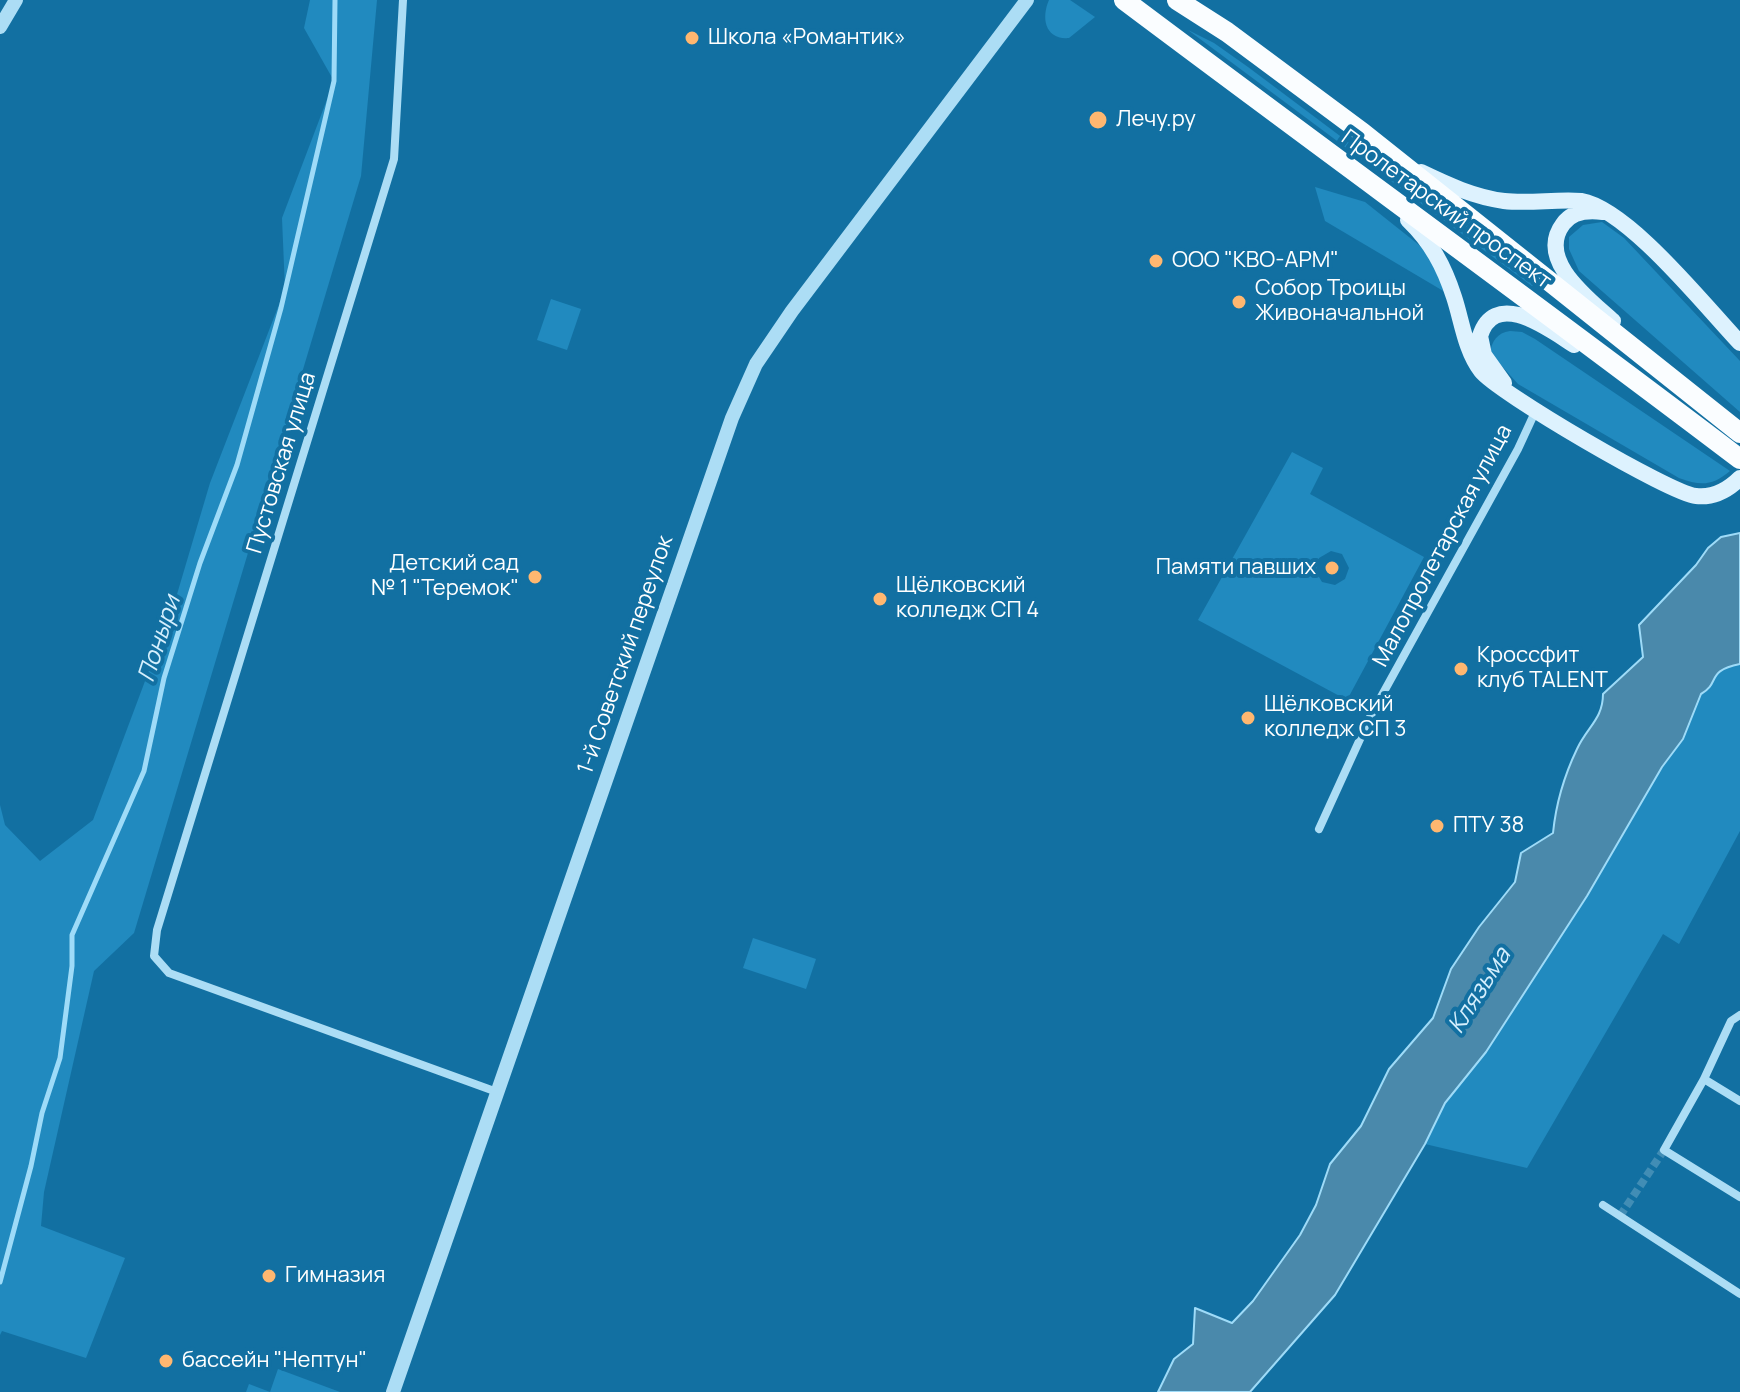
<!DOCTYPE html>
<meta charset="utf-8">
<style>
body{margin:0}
canvas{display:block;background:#1270a2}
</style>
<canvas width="1740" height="1392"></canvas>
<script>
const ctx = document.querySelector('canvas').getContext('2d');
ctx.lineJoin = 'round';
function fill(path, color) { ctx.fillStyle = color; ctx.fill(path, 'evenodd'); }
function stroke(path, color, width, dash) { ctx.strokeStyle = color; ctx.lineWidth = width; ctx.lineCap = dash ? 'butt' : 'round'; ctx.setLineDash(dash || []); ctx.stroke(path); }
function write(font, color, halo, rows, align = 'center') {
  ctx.font = font + ' Manrope,sans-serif'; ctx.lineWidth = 8; ctx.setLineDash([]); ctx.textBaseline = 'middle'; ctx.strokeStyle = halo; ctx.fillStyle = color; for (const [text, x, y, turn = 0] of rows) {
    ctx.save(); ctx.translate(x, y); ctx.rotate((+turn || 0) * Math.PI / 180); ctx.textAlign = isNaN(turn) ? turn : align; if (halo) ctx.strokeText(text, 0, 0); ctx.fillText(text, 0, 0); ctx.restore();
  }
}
fill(new Path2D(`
 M310,0H377L361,176L134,933L94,971L44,1192L41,1226L125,1258L86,1358L2,1331L0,1335V805L5,825L40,861L93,820L175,601L210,483L285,289L282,218L334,81L304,28Z
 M1049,0H1070L1095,17L1069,38C1045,40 1041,18 1049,0Z
 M1188,30L1214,43L1248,67L1535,282V285L1532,286Z
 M1315,187L1365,202L1419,245L1430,256L1445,292L1325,221Z
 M1602,222L1624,238L1740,361V412L1579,271L1569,249V237L1583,225Z
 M551,299L581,309L567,350L537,340Z
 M1510,331L1522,332L1535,339L1730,471C1712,486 1701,486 1679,478L1518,384L1490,353C1492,341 1497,333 1510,331Z
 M1292,452L1323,468L1310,494L1424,557L1347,700L1198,620ZM1331,551L1342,554L1349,568L1345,579L1335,585L1322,582L1316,572L1319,558Z
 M1740,664V831L1679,944L1663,934L1527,1168L1425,1144L1445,1103L1486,1052L1587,896L1662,767L1683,739L1701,694C1721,683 1705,671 1740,664Z
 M753,938L816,959L806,989L743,968Z
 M278,1369L340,1392H246L249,1384L270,1392Z`), '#218abf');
const water = new Path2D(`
 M1740,533V664C1705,671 1721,683 1701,694L1683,739L1662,767L1587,896L1486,1052L1445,1103L1425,1144L1335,1295L1250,1392H1158L1174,1359L1193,1344L1195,1308L1232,1323L1253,1301L1300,1235L1316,1205L1330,1164L1361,1126L1389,1069L1433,1018L1451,969L1479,927L1515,882L1521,853L1553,833C1556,803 1564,776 1577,749C1587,727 1603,719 1603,694L1643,657L1639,625L1696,565L1708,548L1721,537Z`);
fill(water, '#4a89ab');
stroke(water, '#9edbf8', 2);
stroke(new Path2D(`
 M0,1282L31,1166L42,1113L60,1058L72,966V935L144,771L164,678L200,563L237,465L281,308L334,81L335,0`), '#9edbf8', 5);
stroke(new Path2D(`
 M1620,1216L1664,1150`), '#418db5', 8, [8, 4]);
stroke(new Path2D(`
 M403,0L394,159L157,930L154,956L169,973L497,1092
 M1319,829L1371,715L1518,449L1536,410
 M1740,1015L1731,1021L1704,1079L1740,1101
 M1704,1079L1664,1150L1740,1197
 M1603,1205L1740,1294`), '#acddf5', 8);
stroke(new Path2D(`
 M0,27L16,0
 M393,1392L732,418L756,364L792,311L1027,0`), '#acddf5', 14);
stroke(new Path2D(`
 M1421,172C1448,185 1474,197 1504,201C1529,204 1556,199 1581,201C1628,209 1705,306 1740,343
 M1603,212C1588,210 1572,211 1563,224C1536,260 1589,299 1613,321
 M1408,220C1431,242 1444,266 1454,297C1462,321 1465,350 1481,371C1497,392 1671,494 1696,496C1714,498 1728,490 1740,478
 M1504,383L1484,355L1480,336C1495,288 1549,329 1574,345`), '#ddf2fe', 16);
stroke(new Path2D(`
 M1124,0C1329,154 1536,304 1740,459
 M1177,0L1227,32L1363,133L1740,433`), '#fafdff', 20);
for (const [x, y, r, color] of [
 [692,38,8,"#ffb770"],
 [1098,120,10,"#ffb770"],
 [1156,261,8,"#ffb770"],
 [1239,302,8,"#ffb770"],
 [1332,568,8,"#ffb770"],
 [535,577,8,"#ffb770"],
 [880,599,8,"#ffb770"],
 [1461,669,8,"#ffb770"],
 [1248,718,8,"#ffb770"],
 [1437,826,8,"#ffb770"],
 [269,1276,8,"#ffb770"],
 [166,1361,8,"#ffb770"]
]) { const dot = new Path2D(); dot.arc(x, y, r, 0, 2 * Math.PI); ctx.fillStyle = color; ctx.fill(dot); stroke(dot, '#1270a2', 3); }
write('22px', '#fff', '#1270a2', [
 ["Школа «Романтик»",708,38],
 ["Лечу.ру",1116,120],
 ["ООО \"КВО-АРМ\"",1172,261],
 ["Собор Троицы",1255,289],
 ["Живоначальной",1255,314],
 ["Детский сад",519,564,"right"],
 ["№ 1 \"Теремок\"",519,589,"right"],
 ["Памяти павших",1316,568,"right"],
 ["Щёлковский",896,586],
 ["колледж СП 4",896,611],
 ["Кроссфит",1477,656],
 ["клуб TALENT",1477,681],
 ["Щёлковский",1264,705],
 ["колледж СП 3",1264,730],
 ["ПТУ 38",1453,826],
 ["Гимназия",285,1276],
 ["бассейн \"Нептун\"",182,1361]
], 'left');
write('22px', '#fff', '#1270a2', [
 ["Пролетарский проспект",1446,210,36],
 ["Пустовская улица",282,463,-73],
 ["Малопролетарская улица",1443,546,-62],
 ["1-й Советский переулок",626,655,-71]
]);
write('italic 24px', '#d5effd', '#1270a2', [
 ["Поныри",160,639,-72],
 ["Клязьма",1480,991,-58]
]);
</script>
